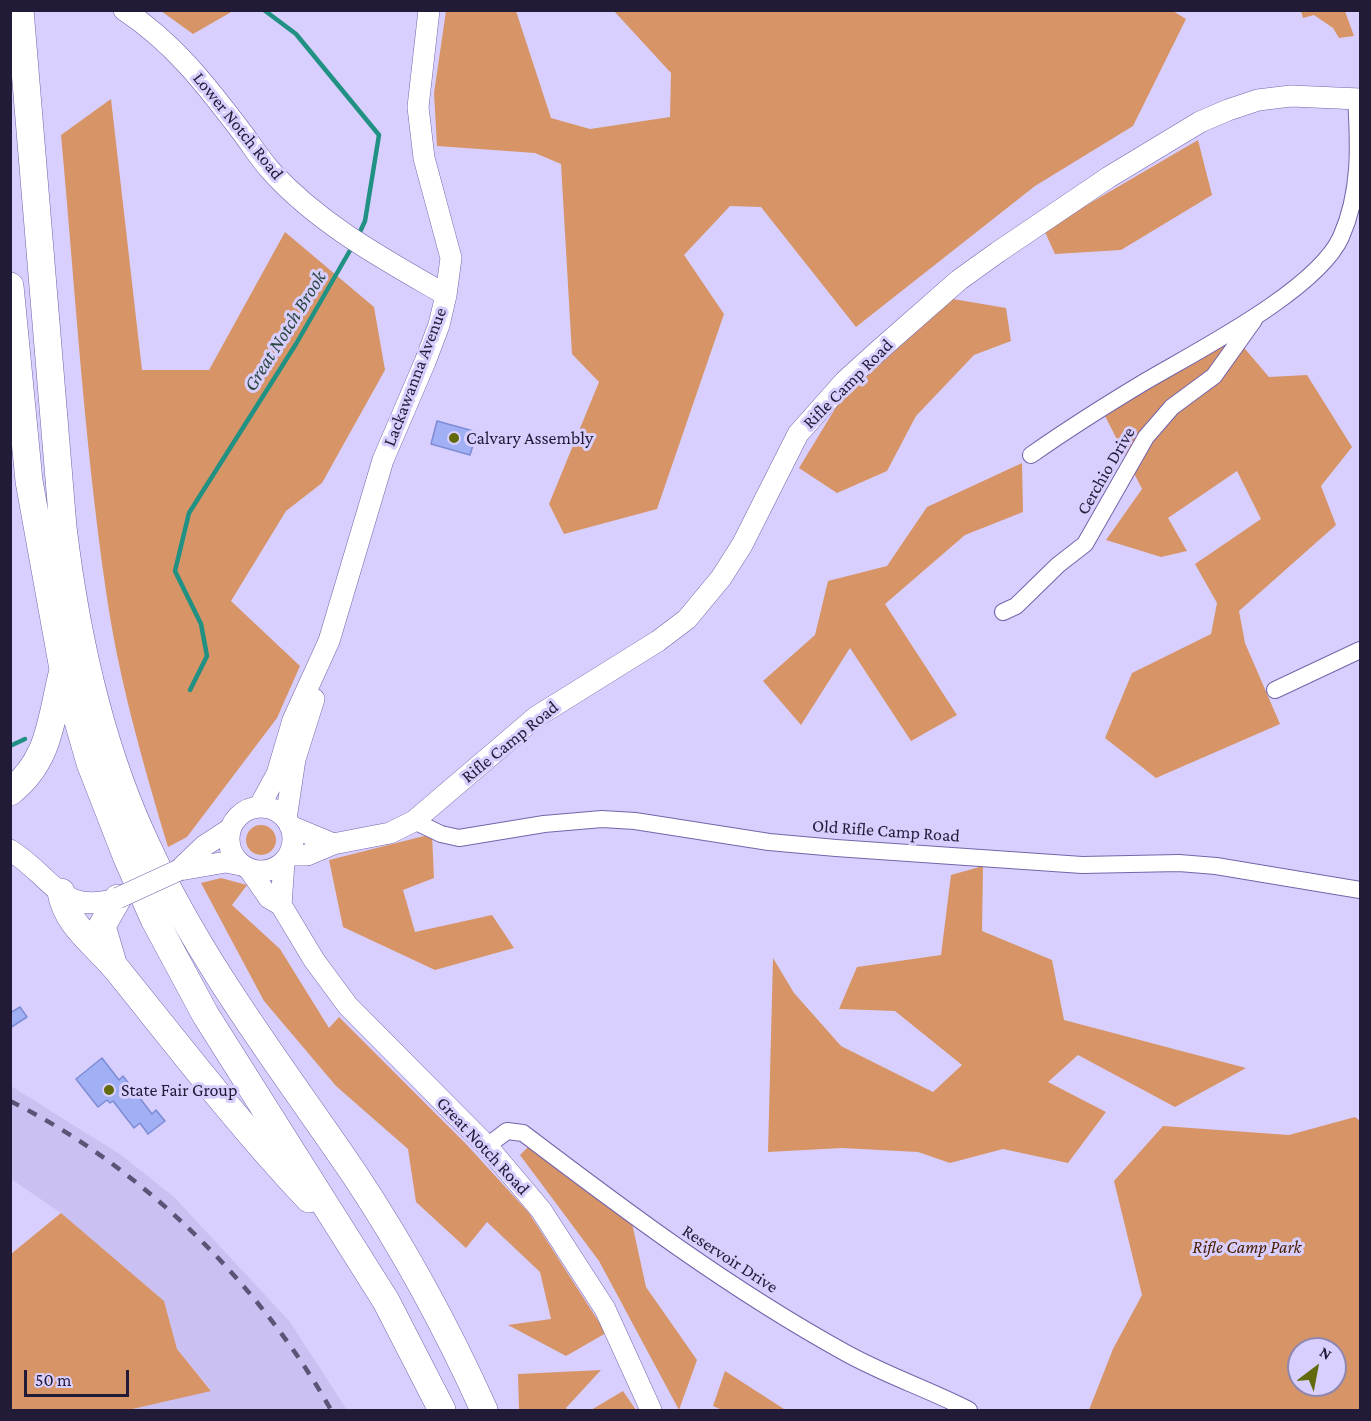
<!DOCTYPE html>
<style>
body{margin:0}
#map{position:relative;width:1371px;height:1421px;overflow:hidden;background:#d8cffe;font-family:"Crimson Pro",serif}
canvas{display:block}
.frame{position:absolute;inset:0;border:12px solid #221b38;pointer-events:none}
.north{position:absolute;left:1287px;top:1337px;width:60px;height:60px;box-sizing:border-box;background:#d8cffe;border:2px solid #8f87af;border-radius:50%;rotate:32deg;font-size:16px;font-weight:700;line-height:24px;text-align:center;color:#221b38}
.north::after{content:'';display:block;margin:auto;width:21px;height:27px;background:#636a0c;clip-path:polygon(50% 0,100% 100%,50% 72%,0 100%)}
.scale{position:absolute;left:24px;top:1370px;width:105px;height:27px;box-sizing:border-box;border:3px solid #221b38;border-top:0;padding-left:8px;font-size:18px;line-height:21px;white-space:nowrap;color:#221b38;-webkit-text-stroke:4px #d8cffe;paint-order:stroke}
</style>
<div id="map">
<canvas width="1371" height="1421"></canvas>
<div class="frame"></div>
<div class="north">N</div>
<div class="scale">50 m</div>
</div>
<script>
const ctx = document.querySelector('canvas').getContext('2d');
ctx.lineJoin = 'round';
function fill(path, color) { ctx.fillStyle = color; ctx.fill(path, 'evenodd'); }
function stroke(path, color, width, dash) { ctx.strokeStyle = color; ctx.lineWidth = width; ctx.lineCap = dash ? 'butt' : 'round'; ctx.setLineDash(dash || []); ctx.stroke(path); }
function write(font, color, halo, rows, align = 'center') {
  ctx.font = font + ' "Crimson Pro",serif'; ctx.lineWidth = 6; ctx.setLineDash([]); ctx.textBaseline = 'middle'; ctx.strokeStyle = halo; ctx.fillStyle = color; for (const [text, x, y, turn = 0] of rows) {
    ctx.save(); ctx.translate(x, y); ctx.rotate((+turn || 0) * Math.PI / 180); ctx.textAlign = isNaN(turn) ? turn : align; if (halo) ctx.strokeText(text, 0, 0); ctx.fillText(text, 0, 0); ctx.restore();
  }
}
fill(new Path2D(`
 M11,1086L121,1155L174,1197L290,1322L347,1410H128L211,1390L177,1349L164,1301L61,1213L11,1179Z`), '#cac0f2');
fill(new Path2D(`
 M161,11H233L193,34Z
 M1173,11L1186,19L1133,126L1035,186L856,327L761,207L730,206L684,255L724,314L657,509L564,534L549,504L599,382L572,354L561,164L535,153L437,146L434,93L446,11H516L551,118L590,129L670,117L671,73L614,11Z
 M1301,11H1345L1354,36L1339,38L1333,28L1314,15L1303,18Z
 M111,99L142,370H209L285,232L374,307L385,370L322,483L286,511L231,601L300,666L277,718L187,837L168,847C143,763 118,677 106,591C84,440 75,287 61,135Z
 M1198,140L1212,195L1121,250L1055,254L1044,230Z
 M953,299L1006,308L1011,341L974,355L916,416L887,471L837,493L799,468L841,399Z
 M1234,336L1269,377L1307,375L1352,447L1321,486L1336,525L1239,611L1245,643L1280,724L1156,778L1105,738L1132,673L1211,634L1217,603L1195,564L1261,519L1237,471L1168,518L1187,551L1161,557L1106,540L1142,489L1103,412Z
 M1022,463L1023,512L965,535L885,604L957,715L911,741L850,648L801,725L763,681L815,635L828,581L887,566L927,507Z
 M246 840a15 15 0 1 1 30 0a15 15 0 1 1-30 0Z
 M432,834L434,878L403,890L415,932L492,915L514,948L435,970L343,927L329,860Z
 M983,866L982,931L1052,960L1064,1020L1246,1068L1175,1107L1078,1055L1048,1082L1106,1112L1068,1163L1003,1149L950,1163L918,1152L842,1148L768,1152L773,958L794,993L841,1046L933,1092L962,1065L895,1011L839,1009L857,967L941,955L951,875Z
 M221,878L247,885L232,905L280,949L329,1028L339,1017L467,1145L529,1213L606,1333L566,1356L508,1325L551,1319L540,1272L487,1222L466,1248L416,1202L408,1149L336,1086L264,1001L201,883Z
 M1355,1117L1360,1121V1410H1089L1113,1349L1142,1295L1114,1181L1163,1126L1289,1135ZM1299,1349H1335V1385H1299Z
 M528,1147L632,1223L646,1287L697,1360L679,1410L599,1261L520,1155Z
 M61,1213L164,1301L177,1349L211,1391L128,1410H11V1254Z
 M601,1370L566,1408L568,1410H519L518,1374Z
 M725,1371L784,1409L805,1410H722L713,1406Z
 M623,1391L636,1410H591Z`), '#d79467');
stroke(new Path2D(`
 M264,10L296,34L379,135L365,221L359,234
 M190,690L207,656L201,624L175,571L189,513L296,344L352,247
 M10,746L25,739`), '#209182', 4.5);
const building = new Path2D(`
 M437,421L477,432L470,455L431,444Z
 M20,1007L27,1017L10,1028V1013Z
 M102,1058L119,1080L123,1076L152,1114L156,1110L165,1121L148,1134L140,1123L134,1128L113,1101L110,1103L107,1100L98,1107L76,1079Z`);
fill(building, '#a1b0f5');
stroke(building, '#7d8cd4', 1.5);
const minor = new Path2D(`
 M1031,455C1068,429 1106,405 1146,381C1197,351 1317,290 1341,237C1361,192 1359,145 1356,98
 M1003,612L1016,606L1058,565L1085,544L1146,437L1172,407L1214,376L1254,320
 M1275,690L1360,650
 M414,821L441,834L459,838L544,824L602,819L635,821L769,842L836,848L1082,865L1179,863L1216,866L1360,890
 M487,1146L507,1131L523,1133C627,1212 730,1289 844,1352C885,1375 928,1389 969,1410`);
const tertiary = new Path2D(`
 M124,10C173,42 206,85 241,131C251,144 260,159 271,171C320,225 384,259 446,295
 M229 839a32 32 0 1 1 64 0a32 32 0 1 1-64 0Z
 M259,807L277,774L293,720L329,641L383,460L425,362L439,325L446,295L451,258L424,158L418,107L429,10
 M286,819L295,759L314,699
 M290,826L333,844
 M10,850C53,877 62,917 118,898
 M289,855H307L333,844L390,833L414,821L536,717L658,641L687,619L721,578L742,545L798,434L845,381L877,352L959,280L998,252L1109,177L1200,122L1228,110L1258,100L1291,96L1360,99
 M249,869L269,898L281,905L314,960L348,1006L487,1146L541,1210L605,1309L651,1410
 M179,870L204,846L230,829
 M180,870L226,862L241,865
 M281,905L284,862`);
const trunk = new Path2D(`
 M20,10L63,527C76,635 101,750 148,848C202,965 283,1069 355,1175C404,1249 448,1330 484,1410
 M10,286L29,481L63,669L90,763L127,858L154,919L205,1014L386,1301L442,1410
 M10,792C51,760 51,717 63,670
 M61,892C67,927 98,945 119,972C181,1049 241,1127 309,1199
 M112,960L102,926L118,898`);
stroke(minor, '#7564aa', 18);
stroke(tertiary, '#7564aa', 22);
stroke(trunk, '#7564aa', 28);
stroke(minor, '#fff', 16);
stroke(tertiary, '#fff', 21);
stroke(trunk, '#fff', 27);
stroke(new Path2D(`
 M10,1101C140,1165 261,1285 331,1410`), '#5b5476', 4.5, [10, 10]);
const tertiaryBridge = new Path2D(`
 M118,898L179,870`);
stroke(tertiaryBridge, '#7564aa', 22, []);
stroke(tertiaryBridge, '#fff', 21);
for (const [x, y, r, color] of [
 [454,438,6,"#636a0c"],
 [109,1090,6,"#636a0c"]
]) { const dot = new Path2D(); dot.arc(x, y, r, 0, 2 * Math.PI); ctx.fillStyle = color; ctx.fill(dot); stroke(dot, '#d8cffe', 2); }
write('18px', '#221b38', '#d8cffe', [
 ["Lower Notch Road",238,126,51],
 ["Lackawanna Avenue",415,377,-69],
 ["Rifle Camp Road",848,384,-45],
 ["Cerchio Drive",1106,471,-60],
 ["Rifle Camp Road",510,742,-39],
 ["Old Rifle Camp Road",886,831,4],
 ["Great Notch Road",483,1146,47],
 ["Reservoir Drive",730,1259,33]
]);
write('18px', '#221b38', '#d8cffe', [
 ["Calvary Assembly",466,438],
 ["State Fair Group",121,1090]
], 'left');
write('italic 18px', '#4b2000', '#d8cffe', [
 ["Rifle Camp Park",1247,1247]
]);
write('italic 20px', '#2a4840', '#d8cffe', [
 ["Great Notch Brook",285,331,-58]
]);
</script>
